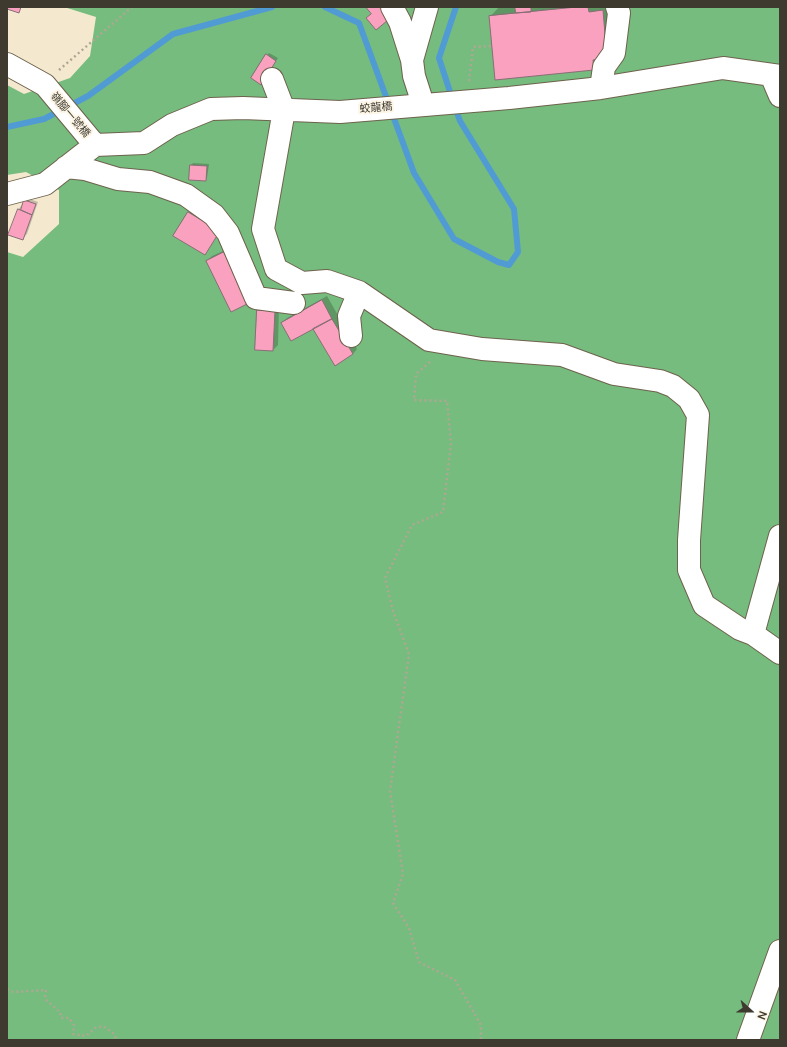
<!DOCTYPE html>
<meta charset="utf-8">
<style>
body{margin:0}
#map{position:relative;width:787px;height:1047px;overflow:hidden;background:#f4e9cf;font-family:Manrope,sans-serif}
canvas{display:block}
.frame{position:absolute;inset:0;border:8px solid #3e3a2f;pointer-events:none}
.north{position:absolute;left:731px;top:991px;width:40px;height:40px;-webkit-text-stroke:3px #fdf6e7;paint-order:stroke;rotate:111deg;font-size:11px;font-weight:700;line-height:16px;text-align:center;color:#3e3a2f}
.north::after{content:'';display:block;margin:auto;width:14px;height:18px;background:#3e3a2f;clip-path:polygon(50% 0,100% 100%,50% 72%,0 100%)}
</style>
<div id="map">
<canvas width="787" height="1047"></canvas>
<div class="frame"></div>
<div class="north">N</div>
</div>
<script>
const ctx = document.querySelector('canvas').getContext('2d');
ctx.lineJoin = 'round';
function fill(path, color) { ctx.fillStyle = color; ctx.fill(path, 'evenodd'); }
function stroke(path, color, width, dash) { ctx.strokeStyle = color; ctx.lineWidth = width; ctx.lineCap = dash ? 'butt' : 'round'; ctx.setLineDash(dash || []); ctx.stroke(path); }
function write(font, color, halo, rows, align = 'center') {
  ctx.font = font + ' Manrope,"Noto Sans TC",sans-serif'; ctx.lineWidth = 4; ctx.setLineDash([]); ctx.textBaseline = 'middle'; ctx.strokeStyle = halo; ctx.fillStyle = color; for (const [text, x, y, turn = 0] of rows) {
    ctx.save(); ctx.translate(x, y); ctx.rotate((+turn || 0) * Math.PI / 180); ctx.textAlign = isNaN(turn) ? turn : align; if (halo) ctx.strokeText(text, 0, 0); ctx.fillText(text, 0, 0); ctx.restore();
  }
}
fill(new Path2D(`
 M64,7H780V1040H7V252L23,257L59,224V190L26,172L7,175V85L24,94L70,78L90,56L96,17Z`), '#76bc7e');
fill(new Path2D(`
 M499,7H613L606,58L593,69L490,17Z
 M269,53L278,58L263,81L267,55Z
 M193,163L209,164L207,178L205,180L190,179L191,165Z
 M27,198L38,202L27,234L22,239L18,210Z
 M194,207L224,226L204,254L175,236Z
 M230,248L254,298L207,261L212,256Z
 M327,296L357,349L353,354L313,328L282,323L287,318Z
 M262,306H279L278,345L273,350L258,311Z`), '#0003');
stroke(new Path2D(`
 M325,7L359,23L414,173L454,239L498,262L509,265L518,252L514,209L460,121L455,107
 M452,98L439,58L456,7
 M7,127L44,119L88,96L173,34L272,7`), '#519bd4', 6);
const building = new Path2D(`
 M7,7H21L19,13L7,9Z
 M366,7H386L393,16L376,30L366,18L371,14Z
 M515,7H531V12L516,13Z
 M577,7H588L589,12L603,10L607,59L593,60L594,70L495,80L489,16Z
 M266,54L276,61L261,85L251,78Z
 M190,165L207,166L206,181L189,180Z
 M24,200L36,204L32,215L21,210Z
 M18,209L32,215L23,240L8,235Z
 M188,212L220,231L205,255L173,236Z
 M224,252L249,303L231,312L206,261Z
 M322,300L332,319L291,341L281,323Z
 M257,310L275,311L273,351L255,350Z
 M332,319L353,354L335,366L313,329Z`);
fill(building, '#fba1c0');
stroke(building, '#896e76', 1);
const minor = new Path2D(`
 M392,7L400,22L412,60
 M7,64L45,85L95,145
 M771,75L780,96
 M272,79L284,110L263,229L276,269L302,283L327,281L359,292L429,340L482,349L562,355L614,374L660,381L673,386L689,399L698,415L689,540V570L704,605L740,629L753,634L780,653
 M601,88L604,67L614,53L619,13L617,7
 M423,104L414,76L412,60L427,7
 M66,167L85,169L118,179L150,182L186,195L214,215L228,233L256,298L294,303
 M7,194L45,184L95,145L144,143L172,125L211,109L243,108L340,112L509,98L601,88L723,68L780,76
 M351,336L349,316L359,292
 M753,634L780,536
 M748,1040L780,951`);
stroke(minor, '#6d624c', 24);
stroke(new Path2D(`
 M59,70L132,7
 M469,81L473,47L492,46
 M430,362L416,374L414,400L447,401L451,443L443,512L412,525L385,578L393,611L409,654L390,791L403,874L393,903L409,928L419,962L455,980L481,1025V1040
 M7,989L13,992L46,990L45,999L60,1012L61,1018H69L74,1025L73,1034L86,1036L95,1028L103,1026L113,1033L117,1040
 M779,1040L780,1039`), '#afa793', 2.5, [2, 3]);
stroke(minor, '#fff', 22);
write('11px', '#3e3a2f', '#fdf6e7', [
 ["蛟龍橋",376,108,-5],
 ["嶺腳一號橋",70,115,50]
]);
</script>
